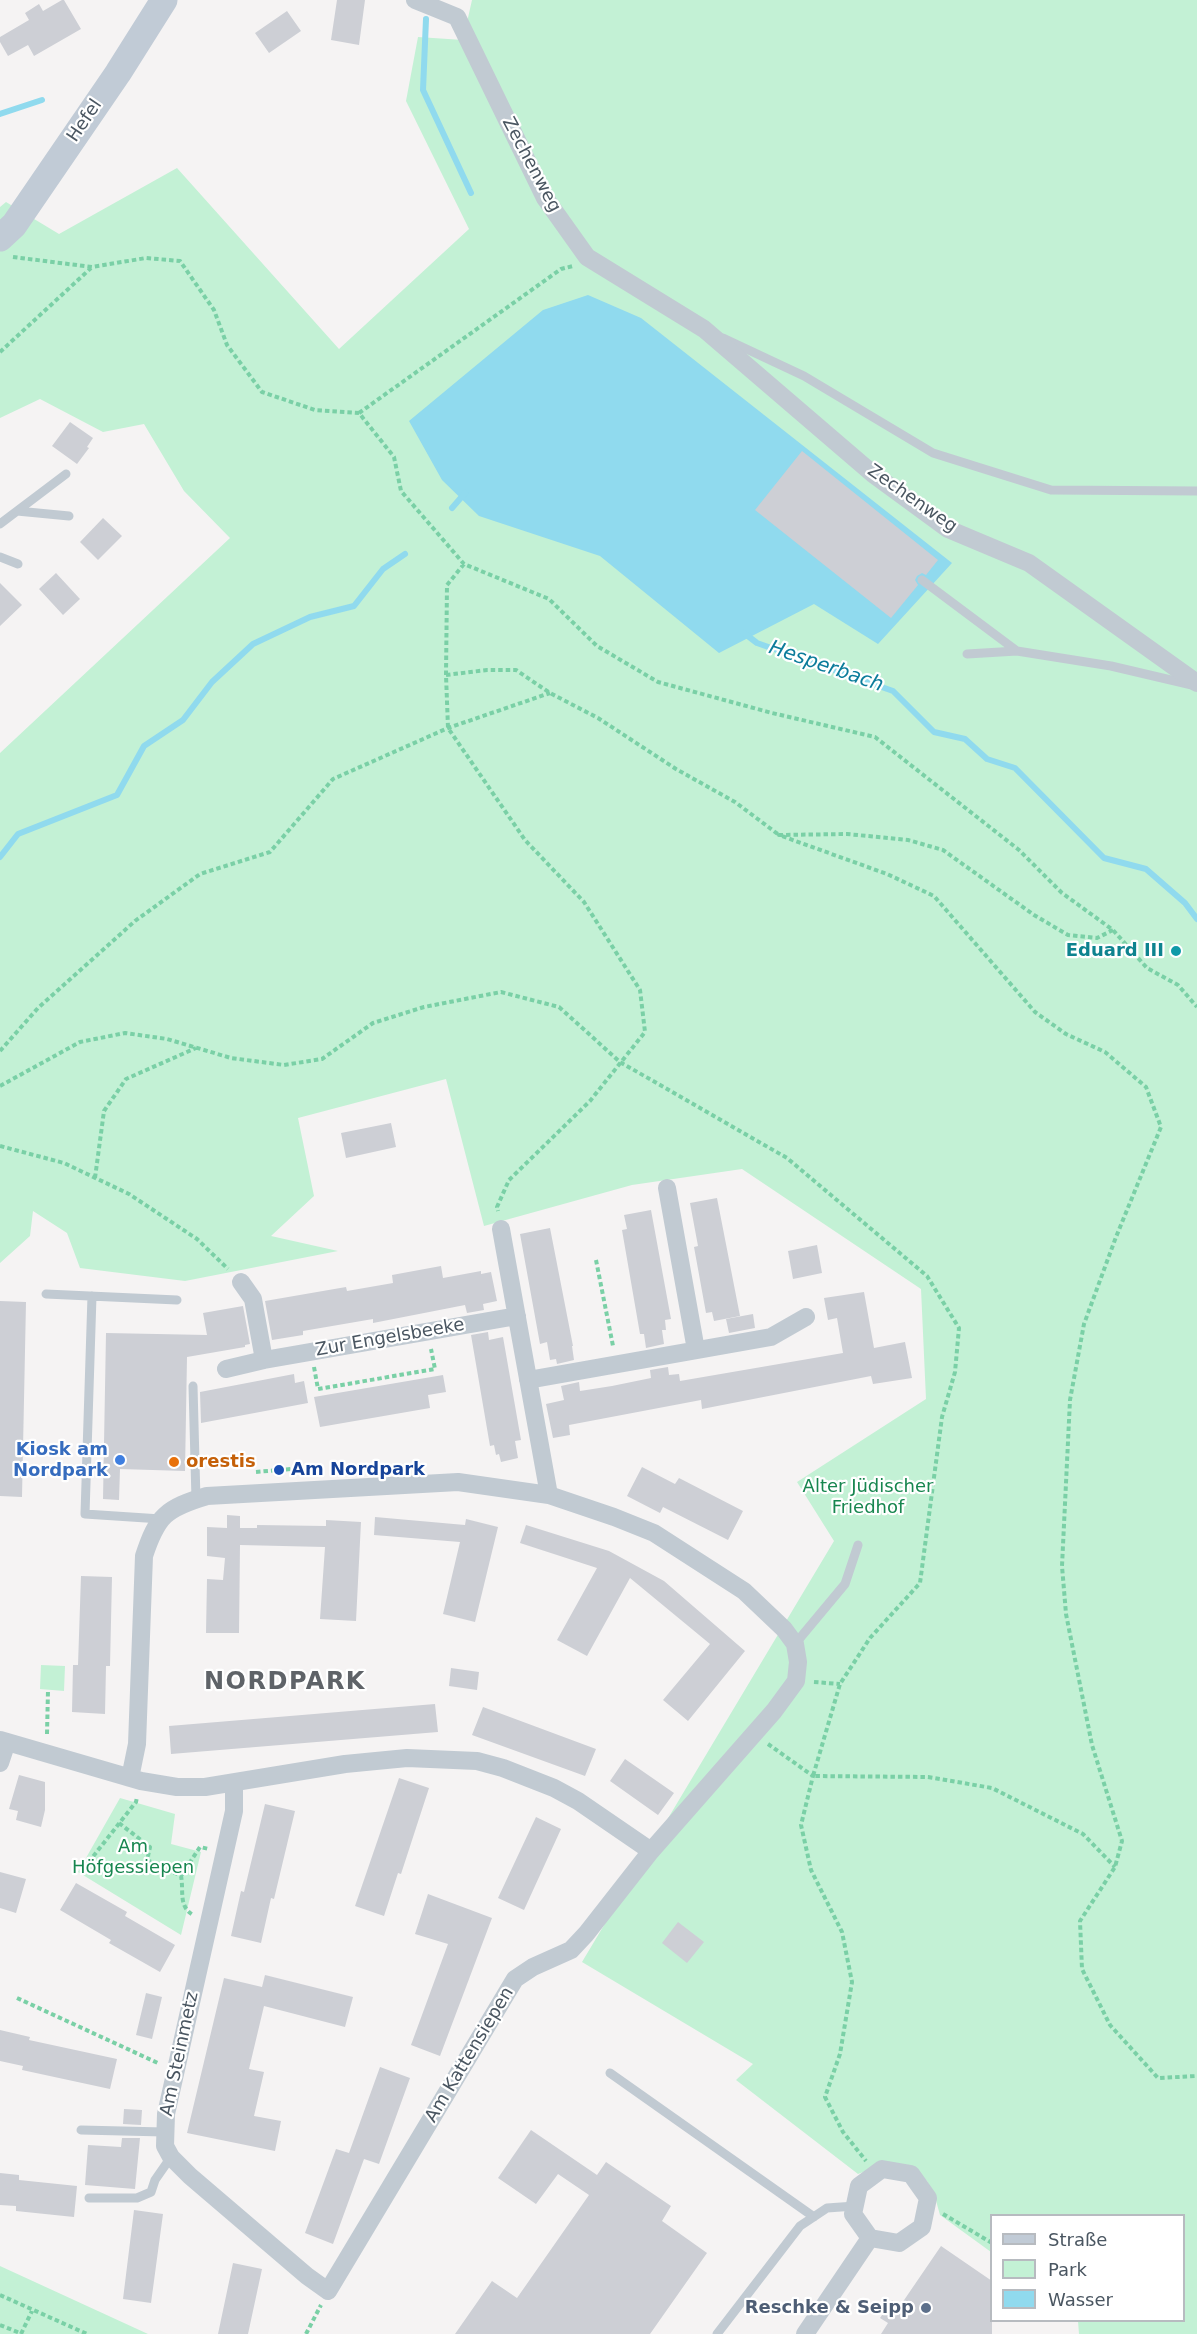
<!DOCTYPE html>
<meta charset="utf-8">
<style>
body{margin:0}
#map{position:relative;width:1197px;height:2334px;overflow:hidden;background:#f5f3f3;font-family:"DejaVu Sans",sans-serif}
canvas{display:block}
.legend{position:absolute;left:990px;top:2214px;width:195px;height:108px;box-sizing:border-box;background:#fff;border:2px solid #b7bbc0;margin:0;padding:8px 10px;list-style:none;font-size:18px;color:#4a5661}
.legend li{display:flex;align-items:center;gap:12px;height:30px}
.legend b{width:30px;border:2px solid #b7bbc0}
</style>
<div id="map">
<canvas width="1197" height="2334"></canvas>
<ul class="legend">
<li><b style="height:8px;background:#c1cbd6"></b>Straße</li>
<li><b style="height:16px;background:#c3f1d5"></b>Park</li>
<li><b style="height:16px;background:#90daee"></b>Wasser</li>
</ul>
</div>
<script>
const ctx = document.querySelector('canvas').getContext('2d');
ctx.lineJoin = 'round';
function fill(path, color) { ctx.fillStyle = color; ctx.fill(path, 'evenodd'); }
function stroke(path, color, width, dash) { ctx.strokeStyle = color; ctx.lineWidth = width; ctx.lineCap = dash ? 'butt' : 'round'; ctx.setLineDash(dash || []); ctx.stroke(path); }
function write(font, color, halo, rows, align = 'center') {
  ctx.font = font + ' "DejaVu Sans",sans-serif'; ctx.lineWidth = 4.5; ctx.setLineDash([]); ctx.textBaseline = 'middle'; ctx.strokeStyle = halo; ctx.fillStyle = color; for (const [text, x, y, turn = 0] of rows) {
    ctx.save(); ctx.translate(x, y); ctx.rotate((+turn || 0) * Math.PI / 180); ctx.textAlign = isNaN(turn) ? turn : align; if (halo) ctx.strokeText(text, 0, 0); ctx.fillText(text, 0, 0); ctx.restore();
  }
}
fill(new Path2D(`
 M472,0H1197V2334H1079L1078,2321L1184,2320V2216H992L991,2252L940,2215L935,2197L927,2181L907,2165L884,2164L858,2174L736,2080L753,2064L582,1962L834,1541L797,1482L926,1399L921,1289L742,1169L632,1185L484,1226L446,1079L298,1118L314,1196L271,1236L338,1251L185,1281L80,1268L67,1233L33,1211L30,1236L0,1263V753L230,538L184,491L144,424L103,432L40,399L0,418V207L6,202L59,234L177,168L339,349L469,229L406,101L418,37L463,40Z
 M41,1665L65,1666L64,1691L40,1689Z
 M120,1798L175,1814L171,1844L201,1852L181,1935L78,1872Z
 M0,2266L148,2334H0Z`), '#c3f1d5');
fill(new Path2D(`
 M588,295L641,318L952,563L878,644L814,604L719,653L600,556L479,516L442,480L409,421L543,310Z`), '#90daee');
stroke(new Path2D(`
 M426,19L423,90L471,193
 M0,114L42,100
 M452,508L465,493
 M744,633L757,643L893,691L934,732L965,739L987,759L1015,768L1104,858L1146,869L1185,903L1197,919
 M0,857L18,834L117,795L144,746L183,720L212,682L253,644L310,617L354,606L383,569L405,554`), '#90daee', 6);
fill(new Path2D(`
 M62,0H64L81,29L34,56L28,45L8,56L0,42V37L29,20L25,13L39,4L43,11Z
 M337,0H365L359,45L331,40Z
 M287,11L301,31L269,53L255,33Z
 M70,422L93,438L87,447L89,448L77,464L52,446Z
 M802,451L938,560L926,575L922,573L917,576L915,580L918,585L891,618L755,510Z
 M103,518L122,536L98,560L80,542Z
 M56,573L80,599L63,615L39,589Z
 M0,583L22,605L0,626Z
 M391,1123L396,1147L346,1158L341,1133Z
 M717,1198L740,1316L714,1321L712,1312L706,1313L694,1247L698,1246L690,1203Z
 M651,1210L671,1319L665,1320L666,1330H662L664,1344L646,1348L644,1334H640L622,1230L627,1229L624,1215Z
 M550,1228L573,1346H572L574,1360L557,1364L556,1359L550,1360L547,1342L540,1344L520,1234Z
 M817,1245L822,1273L793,1279L788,1251Z
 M441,1266L443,1278L481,1271V1274L491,1272L497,1301L483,1304L484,1310L467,1313L465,1305L373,1323V1319L303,1331V1335L272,1340L265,1301L346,1287L347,1291L393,1283L392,1275Z
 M864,1292L874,1348L905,1342L912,1378L873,1384L871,1376L702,1409L701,1400L569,1425L570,1435L553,1438L546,1404L564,1400L561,1386L579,1382L580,1391L612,1386L651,1378L650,1370L668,1367L669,1375L679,1374L680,1381L843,1353L837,1318L828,1320L824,1298Z
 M0,1301L26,1302L22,1497L0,1496Z
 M243,1306L250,1344L245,1345V1347L187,1357L185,1471L120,1469L119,1500L103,1499L106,1333L207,1335L203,1313Z
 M753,1314L755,1328L729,1333L726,1319Z
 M488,1332L489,1340L503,1337L521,1440L515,1441L518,1458L501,1462L499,1454L496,1455L494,1445L490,1446L471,1335Z
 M294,1374L295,1383L304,1381L308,1403L201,1423L200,1392Z
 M443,1375L446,1392L428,1395L430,1408L320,1427L314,1397Z
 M642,1467L675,1484L679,1478L743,1511L728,1540L663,1507L660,1513L627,1496Z
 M227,1515L240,1516V1528H257V1525L326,1526V1520L361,1522L356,1621L320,1619L325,1547L240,1545L239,1633H206L207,1579L223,1580L225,1558L207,1556V1527L227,1528Z
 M375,1517L465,1525L466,1519L498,1527L475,1622L443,1614L460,1542L374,1535Z
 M526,1525L609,1551L664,1581L745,1651L688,1721L663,1700L710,1644L630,1578L587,1656L557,1640L597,1568L520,1543Z
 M81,1576L112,1577L110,1666H106L105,1714L72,1712L73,1665H78Z
 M451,1668L479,1672L477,1690L449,1686Z
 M435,1704L438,1732L171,1754L169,1726Z
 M483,1707L596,1749L585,1776L472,1735Z
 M625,1759L674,1793L658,1815L610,1781Z
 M19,1775L45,1782V1810L41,1827L16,1820L18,1811L9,1809Z
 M399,1778L429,1788L401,1874L398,1873L384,1916L355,1906Z
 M265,1804L295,1811L274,1899L271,1898L261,1943L231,1936L241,1891L244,1892Z
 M536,1817L561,1829L524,1910L498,1898Z
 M0,1872L26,1879L16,1913L0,1908Z
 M76,1883L127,1912L125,1916L175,1945L160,1972L109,1943L111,1940L60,1910Z
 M428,1894L492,1918L440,2056L411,2045L448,1944L415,1934Z
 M678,1922L704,1942L687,1963L662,1943Z
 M265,1975L353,1997L345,2027L264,2006L249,2069L264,2072L254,2116L281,2121L275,2151L187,2133L224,1978L262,1987Z
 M146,1993L162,1997L152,2039L136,2035Z
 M0,2030L30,2037L29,2040L117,2059L110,2089L22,2070L23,2066L0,2061Z
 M380,2067L410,2078L379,2164L364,2159L333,2244L305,2233L336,2149L349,2153Z
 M124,2109L142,2110L141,2125L123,2124Z
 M531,2130L597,2175L606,2162L671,2206L662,2221L707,2253L650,2334H455L492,2281L517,2298L589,2195L558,2174L536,2204L498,2178Z
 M122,2138H140L135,2189L85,2185L88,2145L121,2147Z
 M0,2173L19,2175V2180L77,2186L74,2217L16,2211V2206L0,2205Z
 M134,2210L163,2214L151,2303L123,2299Z
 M941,2246L992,2281V2334H881L888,2323L880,2318L892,2300L900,2306Z
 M233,2263L262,2269L248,2334H218Z`), '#cdcfd5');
stroke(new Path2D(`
 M13,257L92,267L146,258L180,261L214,310L227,345L262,392L315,410L359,413L394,457L401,491L464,564L549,599L597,646L658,682L772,713L875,737L1019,850L1062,893L1113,930L1147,968L1178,985L1197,1007
 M0,352L91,268
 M359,413L561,269L573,266
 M464,564L447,585L446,675L448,728L525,840L584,902L640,990L645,1032L590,1101L509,1180L497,1207L498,1211
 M446,675L487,670H516L550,693L598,718L676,769L735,802L779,835
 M1113,930L1097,938L1068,935L1034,915L943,850L908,840L847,834L779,835L887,874L934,896L1035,1012L1066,1034L1105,1052L1146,1087L1161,1127L1116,1237L1084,1324L1070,1400L1062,1566L1066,1614L1092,1745L1122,1841L1115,1867L1080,1921L1082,1969L1110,2025L1158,2078L1197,2076
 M0,1051L38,1008L135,921L200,874L270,852L333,779L448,728L550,693
 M0,1086L80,1042L125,1033L167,1039L231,1058L284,1065L322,1059L373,1023L424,1007L501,992L559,1007L620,1062L787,1158L927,1276L959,1328L955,1372L942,1417L920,1583L870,1638L840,1684L813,1776L928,1777L992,1788L1083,1834L1115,1867
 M0,1146L64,1163L129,1194L197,1239L228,1269
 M95,1178L104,1111L126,1079L196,1048
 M596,1260L613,1346
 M314,1367L318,1389L435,1369L431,1349
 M256,1472L302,1468
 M814,1682L840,1684
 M47,1734L48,1690
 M768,1744L813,1776L801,1825L811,1870L842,1932L852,1982L840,2054L825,2097L843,2132L866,2161
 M119,1823L150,1847L148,1856L151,1866C160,1872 172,1870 181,1876C184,1891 178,1906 193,1915
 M84,1868L136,1802L137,1797
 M181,1876L200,1847L209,1849
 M17,1998L160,2064
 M943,2214L992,2243
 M0,2295L87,2334
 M0,2325L20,2333
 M21,2334L32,2311
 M306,2334L321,2305`), '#7ad0a6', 4, [4.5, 3]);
stroke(new Path2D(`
 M723,338L804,376L933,453L1051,490L1197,491
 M17,511L69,516
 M0,524L66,474
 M0,557L18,564
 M922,580L1017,651L1111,666L1192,685
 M967,654L1017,651
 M46,1294L177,1300
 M92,1296L85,1514L161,1519
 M193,1386L196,1500
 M795,1644L845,1584L858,1545
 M610,2073L814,2217
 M81,2130L164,2132
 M89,2198H137L151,2192L155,2180L171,2157
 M717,2334L800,2226L827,2208L855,2206`), '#c1cad2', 9);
stroke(new Path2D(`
 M415,0L457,17L545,198L587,257L704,329L873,474L948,529L1029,563L1197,683
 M667,1188L696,1350
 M501,1229L549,1495
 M241,1282L253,1299L264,1360
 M226,1369L264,1360L517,1316
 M528,1380L771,1337L806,1317
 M0,1740L141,1781L177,1787H205L345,1764L407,1758L477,1761L503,1768L554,1788L578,1801L651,1851
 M0,1763L7,1742
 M130,1778L137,1744L144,1556C157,1516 166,1508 207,1496L458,1482L549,1495L614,1517L654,1533L744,1591L784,1629L795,1644L798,1662L796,1681L774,1711L651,1851L586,1934L571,1950L533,1967L515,1979L328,2291L307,2276L190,2176L171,2157L165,2146L166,2114L234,1811V1782
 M882,2169L911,2174L928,2198L922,2227L899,2243L870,2238L853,2214L859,2186Z
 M805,2334L870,2238`), '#c1cad2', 18);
stroke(new Path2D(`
 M0,238L14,225L118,73L164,0`), '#c1cbd6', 27);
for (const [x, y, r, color] of [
 [1176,951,6,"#0f9aa8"],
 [120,1460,6,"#3f7fe0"],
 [174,1462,6,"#e8710a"],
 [279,1470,6,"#1a4fb4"],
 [926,2308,6,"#5c6f8a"]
]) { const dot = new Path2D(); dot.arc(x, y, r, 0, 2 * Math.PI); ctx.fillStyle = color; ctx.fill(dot); stroke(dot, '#fff', 2); }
write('18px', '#4a5661', '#fff', [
 ["Hefel",85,121,-56],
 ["Zechenweg",531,165,62],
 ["Zechenweg",912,499,35],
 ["Zur Engelsbeeke",390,1338,-10],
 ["Am Steinmetz",180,2054,-78],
 ["Am Kattensiepen",470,2055,-59]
]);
write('bold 18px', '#0d838f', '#fff', [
 ["Eduard III",1164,951]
], 'right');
write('bold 18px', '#366cbe', '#fff', [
 ["Kiosk am",108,1450],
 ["Nordpark",108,1471]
], 'right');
write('bold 18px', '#c56008', '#fff', [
 ["orestis",186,1462]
], 'left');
write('bold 18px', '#164399', '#fff', [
 ["Am Nordpark",291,1470]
], 'left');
write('18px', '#17864f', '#fff', [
 ["Alter Jüdischer",868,1487],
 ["Friedhof",868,1508],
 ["Am",133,1847],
 ["Höfgessiepen",133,1868]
]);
write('bold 18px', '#4e5e75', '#fff', [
 ["Reschke & Seipp",914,2308]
], 'right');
write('italic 20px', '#0c7c9b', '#fff', [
 ["Hesperbach",826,667,19]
]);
ctx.letterSpacing = '1.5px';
write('bold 24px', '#5f6368', '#fff', [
 ["NORDPARK",285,1683]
]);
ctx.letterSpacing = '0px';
</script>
